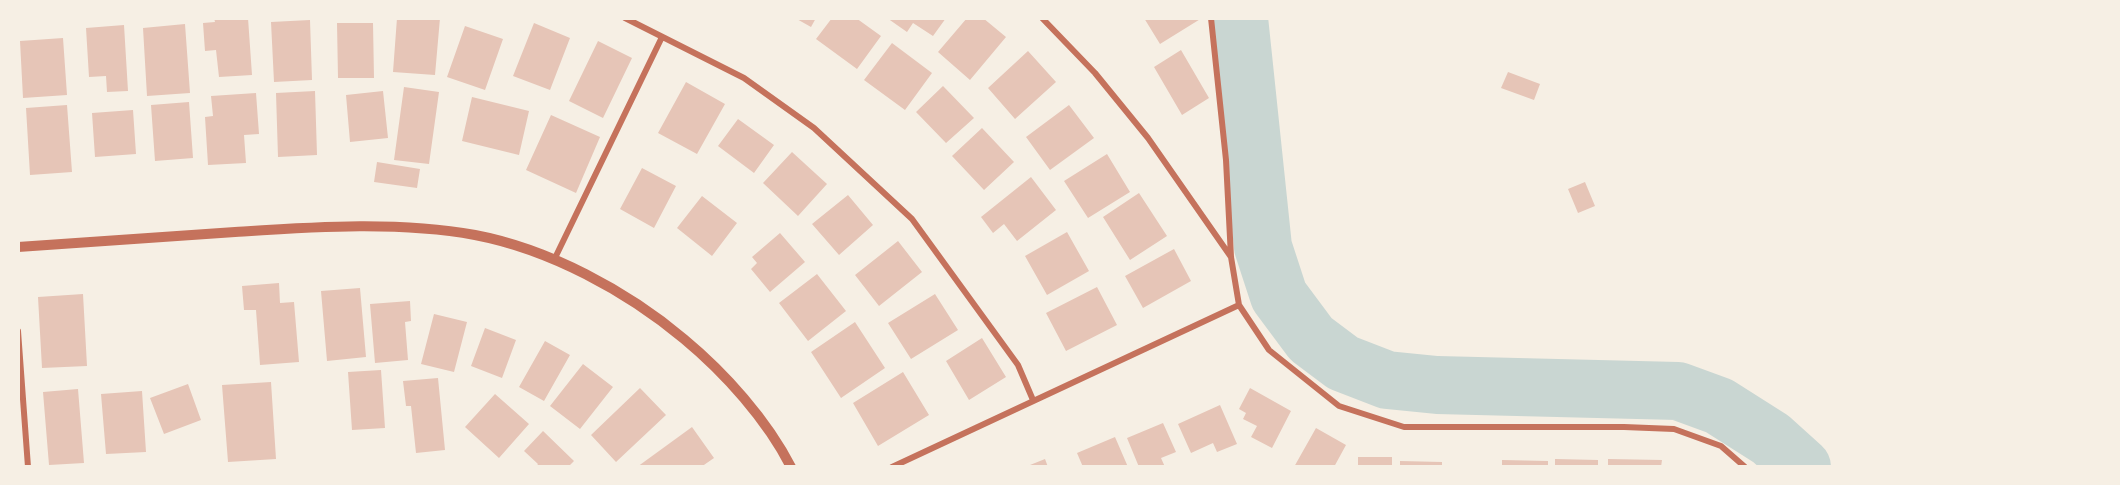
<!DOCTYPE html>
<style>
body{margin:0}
#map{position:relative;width:2120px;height:485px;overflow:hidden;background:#f6efe4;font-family:"Fira Sans",sans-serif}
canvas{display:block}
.frame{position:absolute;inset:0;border:20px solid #f6efe4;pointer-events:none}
</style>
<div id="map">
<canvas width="2120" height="485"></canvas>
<div class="frame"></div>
</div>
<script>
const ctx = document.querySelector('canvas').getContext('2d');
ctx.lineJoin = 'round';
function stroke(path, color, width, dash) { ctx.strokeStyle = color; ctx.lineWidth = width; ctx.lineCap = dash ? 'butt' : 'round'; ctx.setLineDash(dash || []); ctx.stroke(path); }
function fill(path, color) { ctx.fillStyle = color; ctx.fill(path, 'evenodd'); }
stroke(new Path2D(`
 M1239,18L1263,247L1279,296L1311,339L1343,363L1387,380L1437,385L1678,391L1719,406L1771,439L1802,467`), '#c9d6d2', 58);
fill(new Path2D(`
 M214,18H248L252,75L219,77L216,50L205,51L203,23L215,22Z
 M397,18H440L435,75L393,72Z
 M795,18H816L811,27Z
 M832,18H856L881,36L857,69L816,39Z
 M887,18H946L933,36L913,23L907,32Z
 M967,18H983L1006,37L970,80L938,52Z
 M1144,18H1202L1160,44Z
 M310,20L312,80L274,82L271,22Z
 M337,23H373L374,78H338Z
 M534,23L570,38L550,90L513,76Z
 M185,24L190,93L147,96L143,28Z
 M124,25L128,91L107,92L106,76L89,77L86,28Z
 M465,26L503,39L485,90L447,77Z
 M63,38L67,95L23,98L20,41Z
 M598,41L632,58L603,118L569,101Z
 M892,43L932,73L905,110L864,80Z
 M1181,50L1209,98L1182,115L1154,67Z
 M1028,51L1056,82L1015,119L988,88Z
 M1508,72L1540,84L1534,100L1501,88Z
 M686,82L725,104L697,154L658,133Z
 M943,86L974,118L946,143L916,112Z
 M404,87L439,92L429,164L394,160Z
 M315,91L317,155L278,157L276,93Z
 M383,91L388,138L350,142L346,95Z
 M256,93L259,134L244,135L246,163L208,165L205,117L213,116L211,96Z
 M472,97L529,111L519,155L462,141Z
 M189,102L193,158L155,161L151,105Z
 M67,105L72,172L30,175L26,108Z
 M1069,105L1094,138L1050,170L1026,137Z
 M133,110L136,154L95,157L92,113Z
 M551,115L600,137L576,193L526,170Z
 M738,119L774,145L754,173L718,146Z
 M982,128L1014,162L984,190L952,156Z
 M792,152L827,184L798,216L763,183Z
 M1107,154L1130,192L1088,218L1064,181Z
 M377,162L420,169L417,188L374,182Z
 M642,168L676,186L654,228L620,209Z
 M1031,177L1056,210L1017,241L1004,224L993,233L981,217Z
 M1585,182L1595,206L1578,213L1568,189Z
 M1139,193L1167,236L1130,260L1103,217Z
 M848,195L873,225L839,255L812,224Z
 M702,196L737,223L712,256L677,228Z
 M1067,232L1089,271L1047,295L1025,256Z
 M780,233L805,262L770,292L751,269L757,263L752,257Z
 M898,241L922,272L879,306L855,275Z
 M1174,249L1191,281L1143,308L1125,276Z
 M817,274L846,311L808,341L779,303Z
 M279,283L280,303L294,302L299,362L260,365L256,310H244L242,286Z
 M1097,287L1117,325L1066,351L1046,313Z
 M360,288L366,357L327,361L321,291Z
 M83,294L87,366L42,368L38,297Z
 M935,294L958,330L911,359L888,323Z
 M410,301L411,321L405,322L408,360L375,363L370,304Z
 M434,314L467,322L454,372L421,364Z
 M855,322L885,368L841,398L811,352Z
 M485,328L516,340L502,378L471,366Z
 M982,338L1006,377L969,400L946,361Z
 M545,341L570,355L544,401L519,387Z
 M583,364L613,387L580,429L550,406Z
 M381,370L385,428L352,430L348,372Z
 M903,372L929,415L878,446L853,403Z
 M438,378L445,450L416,453L411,406H406L403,381Z
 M271,382L276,459L228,462L222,385Z
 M188,384L201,420L164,434L150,398Z
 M640,388L666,415L616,462L591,435Z
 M1250,388L1291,411L1272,448L1251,437L1257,426L1243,419L1246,413L1239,409Z
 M78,389L84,463L49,465L43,392Z
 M142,391L146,452L106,454L101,394Z
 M495,394L529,424L499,458L465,427Z
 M1220,405L1237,444L1217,452L1213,443L1191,453L1178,424Z
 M1163,423L1176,452L1161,458L1165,467H1139L1127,438Z
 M692,427L714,458L701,467H637Z
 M1316,428L1346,445L1334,467H1294Z
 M543,431L574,461L568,467H536L538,464L524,451Z
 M1115,437L1128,467H1083L1077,453Z
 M1358,457H1392V467H1358Z
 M1045,459L1048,467H1025Z
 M1555,459L1598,460V467H1555Z
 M1608,459L1662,460L1661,467H1608Z
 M1502,460L1548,461V467H1502Z
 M1400,461L1442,462V467H1400Z`), '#e6c5b7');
stroke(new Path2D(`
 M625,18L744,78L814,128L912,219L1018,365L1033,400
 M1042,18L1095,73L1148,138L1231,257
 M1211,18L1226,160L1231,257L1239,305L1269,350L1339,406L1404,427H1624L1674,429L1721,446L1745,467
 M554,260L662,37
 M18,331L28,467
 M892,467L1239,305`), '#c5725c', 6);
stroke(new Path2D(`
 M18,247C90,242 163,237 235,232C314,227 397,221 475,235C549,249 627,291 684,339C725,373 767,420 791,467`), '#c5725c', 10);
</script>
